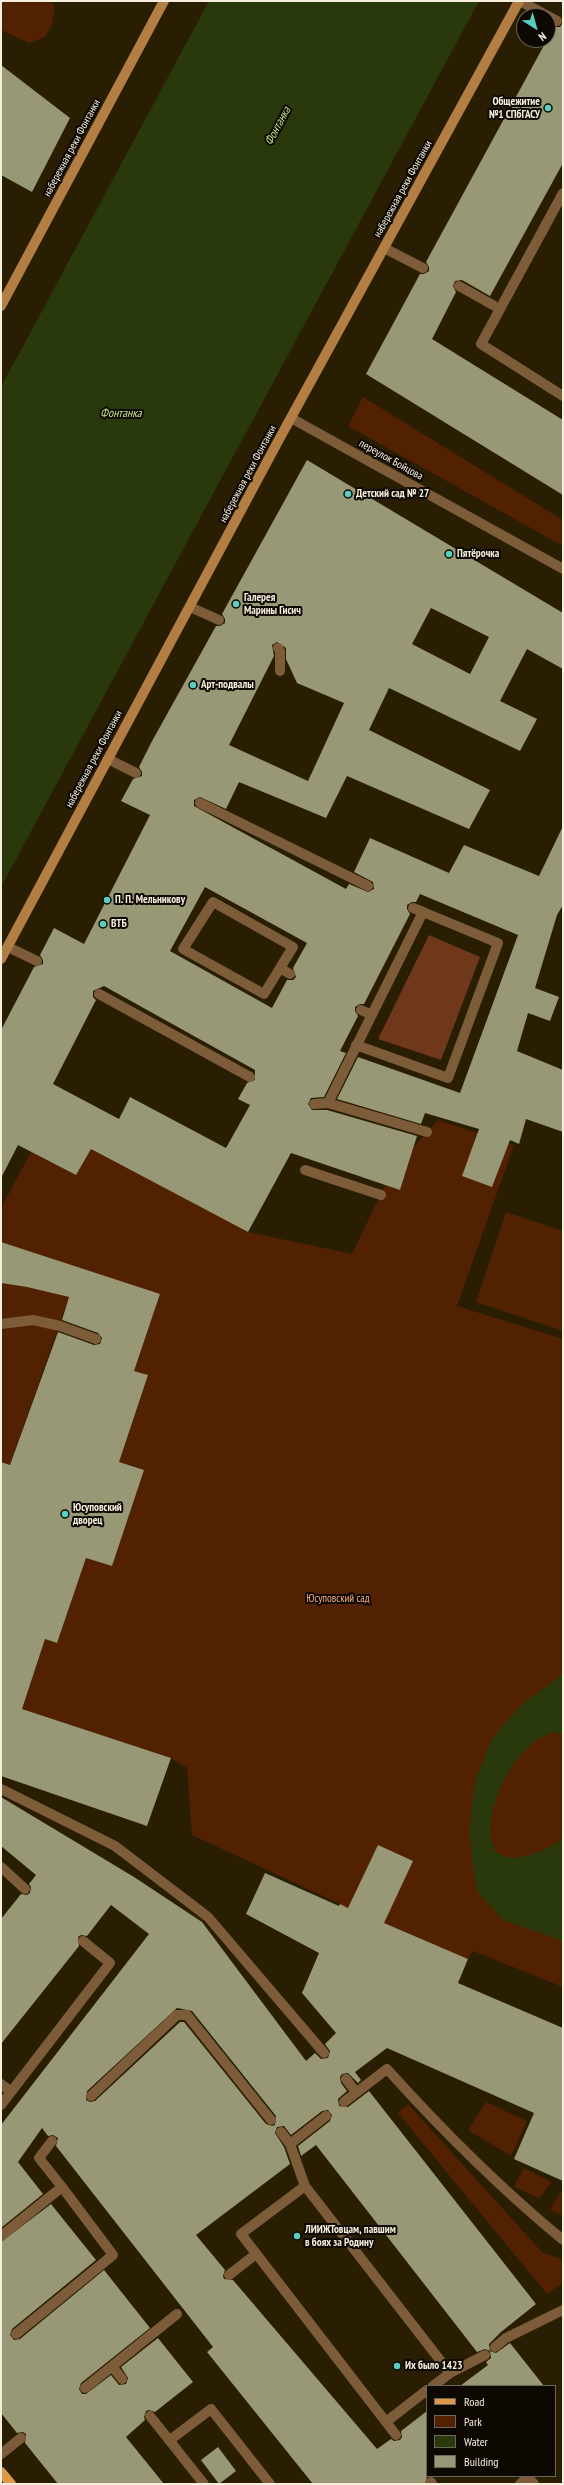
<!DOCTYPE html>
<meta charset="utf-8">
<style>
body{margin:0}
#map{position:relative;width:564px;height:2485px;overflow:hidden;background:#291d02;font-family:"PT Sans Narrow",sans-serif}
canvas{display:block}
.frame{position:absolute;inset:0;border:2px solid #f6efde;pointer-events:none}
.legend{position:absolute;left:426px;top:2385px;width:130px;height:92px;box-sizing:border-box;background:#0d0801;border:1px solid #6a6459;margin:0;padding:5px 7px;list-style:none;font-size:12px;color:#f6efde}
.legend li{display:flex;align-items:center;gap:8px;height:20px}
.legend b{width:20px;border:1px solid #6a6459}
.north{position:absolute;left:516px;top:8px;width:40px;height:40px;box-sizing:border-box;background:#0d0801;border:1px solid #6a6459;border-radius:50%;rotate:143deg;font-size:11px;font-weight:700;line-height:16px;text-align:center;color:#f6efde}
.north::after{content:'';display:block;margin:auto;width:14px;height:18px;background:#58cec0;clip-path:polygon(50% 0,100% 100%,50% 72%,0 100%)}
</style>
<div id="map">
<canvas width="564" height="2485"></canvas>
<div class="frame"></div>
<ul class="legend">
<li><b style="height:5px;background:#dd984a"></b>Road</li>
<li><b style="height:11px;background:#522102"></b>Park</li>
<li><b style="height:11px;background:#2a390b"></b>Water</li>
<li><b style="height:11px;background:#989876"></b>Building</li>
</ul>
<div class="north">N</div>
</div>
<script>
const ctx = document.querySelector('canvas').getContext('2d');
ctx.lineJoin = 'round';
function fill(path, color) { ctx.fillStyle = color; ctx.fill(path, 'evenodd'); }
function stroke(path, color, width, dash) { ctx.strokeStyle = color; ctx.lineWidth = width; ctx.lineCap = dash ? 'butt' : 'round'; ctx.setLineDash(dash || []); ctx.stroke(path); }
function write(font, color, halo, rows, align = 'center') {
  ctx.font = font + ' "PT Sans Narrow",sans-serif'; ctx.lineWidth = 4; ctx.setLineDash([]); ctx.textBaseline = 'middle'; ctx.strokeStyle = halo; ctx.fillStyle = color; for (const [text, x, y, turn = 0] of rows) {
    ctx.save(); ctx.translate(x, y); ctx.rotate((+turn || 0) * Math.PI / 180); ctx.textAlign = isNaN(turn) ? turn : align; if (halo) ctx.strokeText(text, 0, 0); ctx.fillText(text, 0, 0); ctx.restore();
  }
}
fill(new Path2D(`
 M1,1H50L55,7L52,25L45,37L29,43L1,30Z
 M363,397L563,520V546L348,426Z
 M438,1120L514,1145L457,1306L563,1339V1987L473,1951L468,1959L340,1904L192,1835L187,1768L171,1758L22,1709L45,1639L57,1643L86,1558L112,1566L144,1470L119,1462L148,1375L134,1371L160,1295L1,1242V1208L31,1152L76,1175L91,1149L248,1232L352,1254L385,1185L400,1190L414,1147Z
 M506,1212L563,1231V1331L476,1302Z
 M1,1283L27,1287L69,1297L10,1465L1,1462Z
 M486,2102L527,2121L511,2156L468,2130Z
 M408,2104L542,2252L563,2260V2283L547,2294L398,2113Z
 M524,2168L551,2182L539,2199L514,2186Z
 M563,2189V2216L550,2209Z`), '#522102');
fill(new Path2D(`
 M429,935L480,957L441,1060L378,1039Z`), '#6f381a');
fill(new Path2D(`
 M209,1H479L1,887V387Z
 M563,1674V1733C558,1733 552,1732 548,1734C515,1748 490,1798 490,1833C491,1839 493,1845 495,1851C498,1853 502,1856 506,1857C520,1861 553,1848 563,1838V1941L503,1920L476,1890L469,1832L475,1780L493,1737L522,1704Z`), '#2a390b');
fill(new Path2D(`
 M236,452L237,453L202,519L200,518Z`), '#291d02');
fill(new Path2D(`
 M563,23V163L490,296L462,280L455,281L453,286L456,292L432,339L563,420V495L366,374L420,274H424L429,271V267L426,262L554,27H560Z
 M1,65L70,118L32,192L1,175Z
 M307,460L563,613V669L527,649L500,701L537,719L520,751L389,688L369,730L490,790L469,829L347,776L326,818L239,782L226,809L200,797L194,800V806L346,889L349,884L368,892L374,889L373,882L354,872L370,838L449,873L464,845L539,876L563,826V905L557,915L535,988L559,997L550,1021L528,1013L517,1051L563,1070V1132L526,1119L519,1144L510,1140L492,1187L462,1176L479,1129L425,1113L421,1124L337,1099L358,1057L460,1093L518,935L420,894L416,902H412L407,905V909L410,914L364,1004H360L355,1007V1011L358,1016L340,1051L346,1053L324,1097L311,1098L308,1104L312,1110H327L417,1136L400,1190L291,1153L248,1232L91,1149L76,1175L18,1145L1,1178V1030L34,967L43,964V960L40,955L54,928L84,944L150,815L121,801L133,779L142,776V772L139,767L151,743L216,626H220L225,623V619L222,614ZM431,608L489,637L470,674L412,644ZM277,642L286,648V659L297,683L344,703L308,781L229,745L274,656L272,645ZM205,887L307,943L293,968L296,977L293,980H287L272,1008L170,951ZM104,986L255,1070V1080L247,1083L238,1099L250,1105L226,1148L130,1097L119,1119L53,1084L96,1000L93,997V991Z
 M1,1242L160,1294L134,1371L148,1375L119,1462L144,1470L112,1566L86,1558L57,1643L45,1639L22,1709L171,1758L147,1826L1,1776V1462L10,1465L58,1332L94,1345L100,1344L102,1338L98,1333L62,1320L69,1297L27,1287L1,1283Z
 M1,1797L134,1877L202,1922L306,2061L315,2053L321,2059L328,2058L330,2051L325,2044L336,2033L302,1993L319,1953L246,1914L265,1873L339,1906L340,1904L348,1908L378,1845L413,1861L384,1923L468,1959L458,1983L563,2028V2181L514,2159L534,2113L387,2048L355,2072L361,2080L358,2083L348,2073L342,2074L340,2077L341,2083L347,2091L338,2099L339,2106L348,2107L369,2091L536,2304L501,2332L489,2344L490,2351L485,2349L477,2352L316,2145L301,2156L298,2146L330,2121L332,2115L328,2110L322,2111L291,2135L284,2126L277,2127L275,2133L284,2147L290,2164L196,2235L225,2270L223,2276L224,2279L233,2280L377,2449L391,2439L394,2441L400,2440L402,2437L401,2431L427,2411V2477L425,2484H313L207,2352L213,2347L56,2146L58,2138L53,2135L48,2136L42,2128L18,2162L43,2194L1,2228V2125L149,1934L111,1905L87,1936L81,1935L78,1937L79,1946L1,2044V1919L21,1894L27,1895L30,1893L31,1887L29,1884L36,1875L1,1846ZM177,2008L192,2011L276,2116L275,2125L272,2126L266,2124L184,2022H180L95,2101L90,2102L86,2100L87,2091Z
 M51,2204L96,2260L12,2329L10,2335L14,2340L20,2339L104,2270L150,2328L81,2383L79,2389L82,2394H86L111,2375L119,2385L126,2384L128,2378L121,2367L158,2338L193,2382L155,2412L149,2410L146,2411L144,2417L145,2420L126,2437L164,2484H58L25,2443L26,2434L23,2432L17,2433L1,2413V2242Z
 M510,2343L544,2386H460L488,2365L486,2362L491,2358L490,2351L496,2353Z
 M218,2447L236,2471L219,2484L201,2460Z`), '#989876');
stroke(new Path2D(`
 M520,1L557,21
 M384,248L423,268
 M459,286L500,309L563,193
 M500,309L481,344L563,396
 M190,607L219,620
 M278,648L280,651V671
 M108,759L136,773
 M200,803L368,886
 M413,908L423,912L328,1103L427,1132
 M8,947L37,961
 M280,968L264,994L183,949L213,902L293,947L280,968L290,974
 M99,994L250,1077
 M361,1010L372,1015
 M356,1045L448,1078L498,943L423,912
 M314,1104L328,1103
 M305,1170L381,1195
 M1,1324L33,1320L60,1326L96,1339
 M1,1789L115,1846L208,1917L324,2053
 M1,1867L25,1889
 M346,2079L356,2092
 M1,2084L11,2092
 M91,2096L177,2015H187L271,2120
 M344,2102L387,2069C441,2129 500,2188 563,2240
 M1,2105L110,1963L83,1941
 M281,2132L290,2144
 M305,2186L290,2144L326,2116
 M1,2236L62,2187L39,2158L52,2141
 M229,2275L256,2254
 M16,2334L113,2255L62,2187
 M495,2347L506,2338L563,2310
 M112,2366L122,2379
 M433,2386L450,2373L485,2355
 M85,2388L177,2314
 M427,2390L386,2422L241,2234L305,2186L450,2373
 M150,2416L204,2484
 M386,2422L396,2435
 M170,2440L211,2409L270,2484
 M1,2454L21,2438
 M431,2482L432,2484
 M520,2484L528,2477L534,2484`), '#7d5c39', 10);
stroke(new Path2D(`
 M291,418L563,569`), '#7d5c39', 10);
stroke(new Path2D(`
 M1,306L164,1
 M1,959L276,445L519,1`), '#b37e43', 10);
stroke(new Path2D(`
 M1,2472L11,2484`), '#dd984a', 10);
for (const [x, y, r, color] of [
 [548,108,4,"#58cec0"],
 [348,494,4,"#58cec0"],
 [449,554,4,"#58cec0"],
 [236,604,4,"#58cec0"],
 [193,685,4,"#58cec0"],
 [107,900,4,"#58cec0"],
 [103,924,4,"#58cec0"],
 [65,1514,4,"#58cec0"],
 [297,2236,4,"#58cec0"],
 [397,2366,4,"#58cec0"]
]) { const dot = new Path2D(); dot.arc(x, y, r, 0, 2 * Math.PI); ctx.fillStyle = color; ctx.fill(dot); stroke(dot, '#0d0801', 1.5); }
write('bold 11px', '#f6efde', '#0d0801', [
 ["Общежитие",540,102,"right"],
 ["№1 СПбГАСУ",540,115,"right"],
 ["Детский сад № 27",356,494],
 ["Пятёрочка",457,554],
 ["Галерея",244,598],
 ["Марины Гисич",244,611],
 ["Арт-подвалы",201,685],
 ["П. П. Мельникову",115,900],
 ["ВТБ",111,924],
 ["Юсуповский",73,1508],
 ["дворец",73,1521],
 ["ЛИИЖТовцам, павшим",305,2230],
 ["в боях за Родину",305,2243],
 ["Их было 1423",405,2366]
], 'left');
write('11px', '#f6efde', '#0d0801', [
 ["набережная реки Фонтанки",72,148,-62],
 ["набережная реки Фонтанки",403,189,-61],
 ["переулок Бойцова",391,460,29],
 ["набережная реки Фонтанки",248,474,-62],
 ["набережная реки Фонтанки",94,759,-62]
]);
write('11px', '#f4ae8c', '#0d0801', [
 ["Юсуповский сад",338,1599]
]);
write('italic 12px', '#c2e38c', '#0d0801', [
 ["Фонтанка",278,126,-62],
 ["Фонтанка",121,414]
]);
</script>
